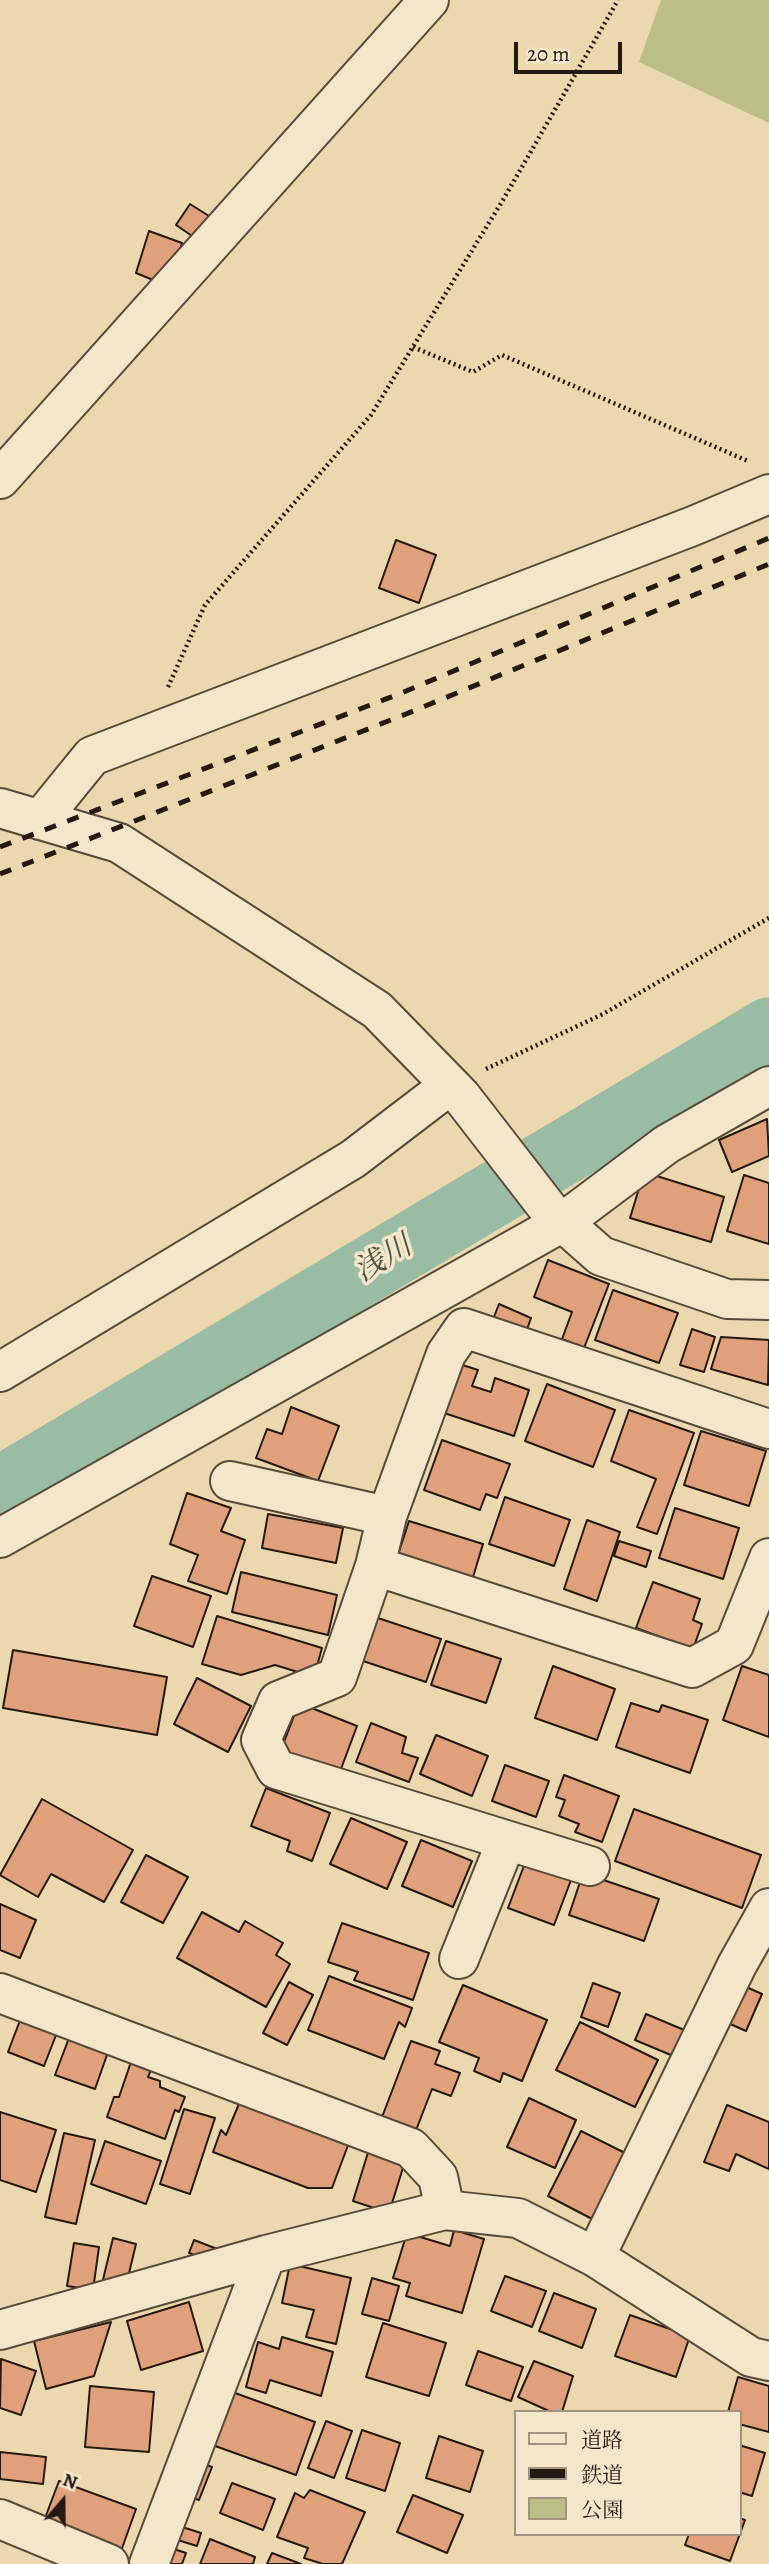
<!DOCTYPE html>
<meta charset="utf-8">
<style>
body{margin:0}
#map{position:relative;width:769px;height:2564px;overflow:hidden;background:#ecd8ae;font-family:Alegreya,"Noto Serif JP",serif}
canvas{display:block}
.legend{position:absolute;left:514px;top:2410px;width:228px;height:126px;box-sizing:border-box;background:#f3e6ca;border:2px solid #a09480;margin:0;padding:9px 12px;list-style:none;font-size:21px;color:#241a12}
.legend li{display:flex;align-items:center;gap:14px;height:35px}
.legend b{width:35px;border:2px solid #a09480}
.north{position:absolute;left:28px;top:2466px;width:70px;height:70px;-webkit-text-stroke:5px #f3e6ca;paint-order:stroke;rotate:20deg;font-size:19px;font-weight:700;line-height:28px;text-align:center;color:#241a12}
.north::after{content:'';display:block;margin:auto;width:24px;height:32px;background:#241a12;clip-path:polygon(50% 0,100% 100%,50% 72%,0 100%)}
.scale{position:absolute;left:514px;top:42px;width:108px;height:32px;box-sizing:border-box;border:4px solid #241a12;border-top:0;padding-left:9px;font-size:21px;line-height:24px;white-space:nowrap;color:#241a12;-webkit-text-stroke:5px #f3e6ca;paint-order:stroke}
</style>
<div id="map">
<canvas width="769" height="2564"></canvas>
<ul class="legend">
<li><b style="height:9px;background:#f3e6ca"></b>道路</li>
<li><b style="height:9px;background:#241a12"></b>鉄道</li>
<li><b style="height:19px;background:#bcbe87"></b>公園</li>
</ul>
<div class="north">N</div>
<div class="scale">20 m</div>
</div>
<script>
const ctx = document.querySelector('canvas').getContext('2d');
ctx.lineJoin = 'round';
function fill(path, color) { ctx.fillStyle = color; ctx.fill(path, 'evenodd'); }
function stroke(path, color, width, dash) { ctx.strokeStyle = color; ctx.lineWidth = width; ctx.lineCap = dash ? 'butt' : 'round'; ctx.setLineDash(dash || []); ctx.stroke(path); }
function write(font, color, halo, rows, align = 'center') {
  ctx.font = font + ' Alegreya,"Noto Serif JP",serif'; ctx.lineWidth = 7; ctx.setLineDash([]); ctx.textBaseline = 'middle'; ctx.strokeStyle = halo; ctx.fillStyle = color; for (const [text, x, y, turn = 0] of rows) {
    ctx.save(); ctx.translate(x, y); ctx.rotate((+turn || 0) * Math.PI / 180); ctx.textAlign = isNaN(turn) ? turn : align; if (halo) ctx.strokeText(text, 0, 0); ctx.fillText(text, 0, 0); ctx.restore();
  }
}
fill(new Path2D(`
 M661,0H769V123L639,62Z`), '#bcbe87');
stroke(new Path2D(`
 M0,1489L769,1030`), '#9abba4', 65);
const building = new Path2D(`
 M190,204L209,216L195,238L176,225Z
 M149,231L182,243L176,266L158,282L136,273Z
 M396,540L436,555L419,603L379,588Z
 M767,1119L769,1156L732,1172L719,1140Z
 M644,1172L724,1197L711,1242L630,1218Z
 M744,1175L769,1183V1244L727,1231Z
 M548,1260L609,1284L584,1348L562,1339L572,1312L534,1297Z
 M613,1290L678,1313L659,1363L595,1340Z
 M499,1304L531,1318L525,1335L492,1322Z
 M692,1329L715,1337L704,1372L680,1365Z
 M721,1337L769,1340L768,1385L711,1369Z
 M453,1362L478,1370L472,1386L491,1392L495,1378L529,1390L514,1436L438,1411Z
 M547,1384L615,1410L593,1467L525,1441Z
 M291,1407L339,1426L318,1481L256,1458L267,1429L282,1434Z
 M629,1410L694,1433L657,1534L637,1527L656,1479L611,1461Z
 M701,1431L766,1451L749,1506L684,1485Z
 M442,1440L510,1464L497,1498L486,1494L480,1510L424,1490Z
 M187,1493L231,1508L221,1531L245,1540L227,1594L188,1581L198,1555L170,1544Z
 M505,1497L570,1520L554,1566L489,1544Z
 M675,1508L739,1528L723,1579L659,1558Z
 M268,1514L343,1528L336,1563L262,1548Z
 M587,1520L620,1532L597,1601L564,1589Z
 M409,1521L483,1544L470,1587L395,1564Z
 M619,1541L651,1551L646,1567L614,1556Z
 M241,1572L337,1595L328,1635L232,1612Z
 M152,1576L211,1596L193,1647L134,1626Z
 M653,1582L700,1599L693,1620L702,1624L693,1649L636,1628Z
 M217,1616L322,1648L314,1677L275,1665L241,1675L202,1664Z
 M375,1617L441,1639L426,1682L360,1660Z
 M446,1641L501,1659L486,1703L431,1685Z
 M13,1650L167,1677L157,1735L3,1708Z
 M553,1666L615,1689L597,1740L535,1718Z
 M742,1666L769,1675V1737L723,1720Z
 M197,1678L251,1706L228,1752L174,1724Z
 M299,1703L357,1726L338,1777L279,1755Z
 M631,1703L659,1712L662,1705L708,1720L690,1773L616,1747Z
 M371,1723L406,1737L402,1753L418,1758L409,1782L356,1762Z
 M436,1735L488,1756L472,1796L420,1774Z
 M505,1765L549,1781L536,1817L492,1801Z
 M564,1775L619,1796L602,1842L575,1832L579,1824L559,1816L565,1800L556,1797Z
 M266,1788L330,1813L312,1861L287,1851L290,1841L251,1826Z
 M42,1799L133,1850L104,1902L51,1874L38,1897L0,1875Z
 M634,1809L761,1855L742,1908L615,1861Z
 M351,1818L407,1842L387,1889L330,1864Z
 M421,1840L472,1861L453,1907L402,1886Z
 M146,1855L188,1877L163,1923L121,1902Z
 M525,1863L571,1880L554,1925L508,1908Z
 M583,1873L659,1899L644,1941L569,1915Z
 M0,1904L36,1920L20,1958L0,1950Z
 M202,1912L239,1932L245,1921L283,1943L276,1955L290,1964L266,2007L177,1958Z
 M342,1923L429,1953L413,2000L354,1980L358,1972L328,1962Z
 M329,1976L412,2008L405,2027L399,2022L384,2059L308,2030Z
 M289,1982L313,1995L287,2045L263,2033Z
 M593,1983L620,1993L608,2027L581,2017Z
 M463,1985L547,2020L522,2081L503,2073L500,2082L474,2071L479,2058L439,2042Z
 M744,1986L762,1994L746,2031L728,2023Z
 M646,2014L689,2032L678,2058L635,2040Z
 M22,2015L58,2030L44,2066L8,2052Z
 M580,2022L658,2060L635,2107L556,2070Z
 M69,2038L108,2052L95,2089L55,2075Z
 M411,2041L440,2051L435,2064L460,2073L451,2096L432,2089L413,2138L379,2125Z
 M132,2059L153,2065L148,2077L160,2081V2087L185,2097L179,2112L175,2110L165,2139L107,2117L114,2097H119Z
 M529,2098L576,2120L555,2168L507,2147Z
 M241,2099L350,2140L332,2188H308L213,2152L221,2130L226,2135Z
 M727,2105L769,2122V2169L736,2154L729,2171L704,2162Z
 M184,2109L215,2118L190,2194L160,2184Z
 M0,2112L56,2130L36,2192L0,2180Z
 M581,2131L629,2155L596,2221L548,2196Z
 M64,2133L95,2140L76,2224L45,2217Z
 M105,2141L161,2161L146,2204L91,2184Z
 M370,2146L406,2158L389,2213L353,2201Z
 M454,2230L484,2239L462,2313L406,2296L410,2283L393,2278L407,2233L450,2246Z
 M113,2238L136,2244L124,2294L101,2288Z
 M194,2240L225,2252L220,2265L189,2253Z
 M74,2243L99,2247L93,2290L67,2286Z
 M290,2264L351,2278L336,2344L306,2337L314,2310L282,2303Z
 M505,2276L546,2291L532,2327L491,2311Z
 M372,2278L399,2286L389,2321L362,2314Z
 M554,2293L596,2309L582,2348L539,2331Z
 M189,2302L203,2351L141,2370L127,2321Z
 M630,2315L690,2336L676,2377L615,2356Z
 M111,2322L94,2376L46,2389L34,2341Z
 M383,2323L446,2343L429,2396L366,2377Z
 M282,2337L333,2352L321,2396L270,2380L266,2393L246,2387L258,2342L279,2349Z
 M478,2351L523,2367L511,2401L466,2385Z
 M1,2359L36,2371L21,2415L0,2408Z
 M534,2361L573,2376L562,2412H551L518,2397Z
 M738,2377L769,2386V2432L739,2424V2412H728Z
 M90,2386L154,2392L149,2452L85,2447Z
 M224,2389L315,2422L296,2475L204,2442Z
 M326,2421L352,2431L334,2478L308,2468Z
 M362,2430L400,2443L385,2491L346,2478Z
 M439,2436L483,2451L470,2492L426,2478Z
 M739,2445L765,2453L752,2496L739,2492Z
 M0,2452L46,2457L43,2484L0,2479Z
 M195,2461L212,2467L199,2500L182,2494Z
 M59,2481L136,2509L120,2554L42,2526Z
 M232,2483L275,2499L263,2530L220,2513Z
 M310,2490L365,2512L342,2564H323L304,2558L308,2548L277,2537L295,2493L304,2498Z
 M413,2495L463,2515L447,2553L397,2532Z
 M739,2518L745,2520L730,2561L685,2545L689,2534H739Z
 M176,2525L201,2533L197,2546L171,2538Z
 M210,2539L255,2557L253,2564H200Z
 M168,2547L186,2553L182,2564H163Z
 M272,2553L301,2564H267Z`);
fill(building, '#e1a07c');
stroke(building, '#241a12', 2);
const minor = new Path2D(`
 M0,479L429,0
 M0,808L119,843L377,1010L461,1096L550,1211L601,1256L727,1299L769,1300
 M40,820L92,756L693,526L769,494
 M0,1372L353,1159L450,1085
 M230,1481L387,1516
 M0,1538L563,1222L667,1144L769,1086
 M375,1566L692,1668L734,1645L769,1558
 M590,1866L276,1769L261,1740L278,1701L337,1677L375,1566L387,1516L446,1354L464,1328L769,1429
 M459,1959L506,1842
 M0,1993L411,2148L438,2177L445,2210
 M595,2257L737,1965L769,1908
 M0,2330L266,2255L445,2210L518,2218L595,2257L751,2357L769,2361
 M0,2519L109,2564
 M149,2564L266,2255`);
stroke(minor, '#564a39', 42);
stroke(new Path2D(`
 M413,347L473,372L502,355L748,461
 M168,687L205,605L371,415L503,200L618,0
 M486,1069L603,1014L769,918`), '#241a12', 4.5, [2, 3.5]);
stroke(minor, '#f3e6ca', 38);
stroke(new Path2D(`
 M0,847L399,694L769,538
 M0,874L406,714L769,564`), '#241a12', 5, [12, 12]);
write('italic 30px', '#4d5245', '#f3e6ca', [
 ["浅川",384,1260,-31]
]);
</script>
